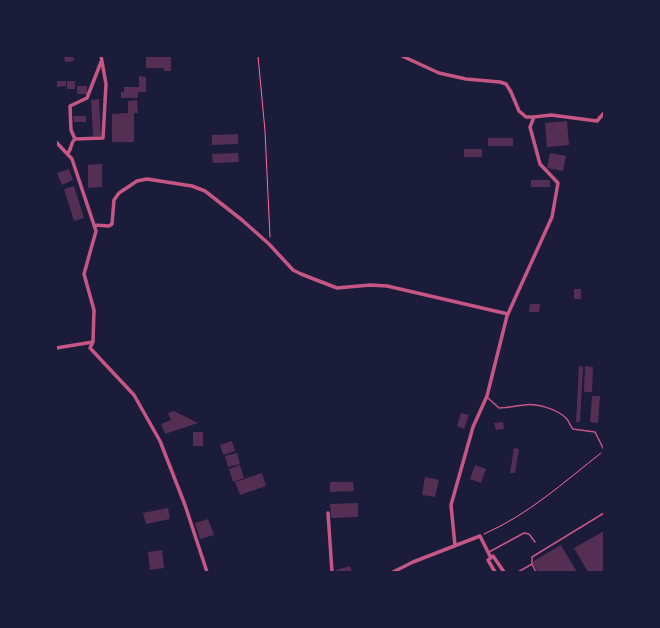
<!DOCTYPE html>
<style>
body{margin:0}
#map{position:relative;width:660px;height:628px;overflow:hidden;background:#1b1b3a;font-family:"Varela Round",sans-serif}
canvas{display:block}
.frame{position:absolute;inset:0;border:57px solid #1b1b3a;pointer-events:none}
</style>
<div id="map">
<canvas width="660" height="628"></canvas>
<div class="frame"></div>
</div>
<script>
const ctx = document.querySelector('canvas').getContext('2d');
ctx.lineJoin = 'round';
function fill(path, color) { ctx.fillStyle = color; ctx.fill(path, 'evenodd'); }
function stroke(path, color, width, dash) { ctx.strokeStyle = color; ctx.lineWidth = width; ctx.lineCap = dash ? 'butt' : 'round'; ctx.setLineDash(dash || []); ctx.stroke(path); }
fill(new Path2D(`
 M64,56H73L74,61L65,62Z
 M146,56H171V71H164V68H146Z
 M139,76L146,77V92H138V98H121V92H124V87H139Z
 M56,81H66V86L56,87Z
 M67,81H75V89H67Z
 M77,86H87V94H77Z
 M99,99L101,136H93L91,100Z
 M137,100L138,113H134V142H112V114L128,113V101Z
 M73,116H86V122H74Z
 M567,121L569,145L547,147L545,123Z
 M238,134V144L212,145V135Z
 M488,138H513V146H488Z
 M464,149H482V157H464Z
 M238,153L239,162L213,163L212,154Z
 M550,153L566,156L563,171L547,168Z
 M102,164V187L88,188V165Z
 M69,169L73,180L62,185L57,173Z
 M531,180H550V187H531Z
 M74,186L84,218L74,221L64,189Z
 M574,289H581V299H574Z
 M530,304H540L539,312H529Z
 M579,366L583,367L580,422H576Z
 M585,366L593,367L592,392H584Z
 M592,396H600L598,423L590,422Z
 M174,411L198,423L165,434L161,424L171,420L168,413Z
 M461,413L469,415L464,429L457,426Z
 M503,422L504,429L496,430L494,423Z
 M193,432H203V446H193Z
 M232,441L235,451L223,455L220,445Z
 M514,448L519,449L515,473H510Z
 M237,453L240,464L228,467L225,456Z
 M240,465L244,478L233,482L229,469Z
 M475,465L486,469L481,483L470,479Z
 M262,473L266,486L240,495L235,482Z
 M425,477L439,480L435,497L422,495Z
 M330,482H353L354,491L330,492Z
 M358,503V517L331,518L330,504Z
 M168,508L170,519L146,524L143,513Z
 M208,519L214,535L200,539L195,523Z
 M604,531V572H588L574,548Z
 M561,545L577,572H538L532,562Z
 M162,550L164,568L150,570L148,552Z
 M350,566L352,572H337L336,570Z`), '#542f53');
stroke(new Path2D(`
 M258,56L265,131L270,237
 M484,534C528,515 564,482 601,453`), '#ff6b9d', 1);
stroke(new Path2D(`
 M488,398L499,408C508,408 515,406 524,405C536,403 557,409 566,418C569,421 570,426 573,429L595,432L604,450
 M489,552L524,533L529,534L535,542
 M518,572L532,564
 M536,572L532,564V557L604,513`), '#c65784', 1.5);
stroke(new Path2D(`
 M402,56L439,73L466,79L500,82L506,84L511,92L519,111L526,117H534
 M75,139L71,130L70,106L87,98L101,62
 M56,142L72,159L96,231L84,274L94,310L93,342L90,348L134,395L160,441L185,505L207,572
 M67,154C72,150 70,143 75,139L103,138L106,84L101,56
 M94,225L109,226L112,224L114,200L119,193L137,181L147,179L192,186L205,191L242,220L269,244L293,270L301,274L337,288L370,285L387,286L508,314
 M56,348L93,342
 M328,513L332,572
 M455,546L451,505L473,427L487,396L507,316L552,217L558,183L540,164L530,127L534,117L551,115L597,121L604,113
 M393,572L413,562L480,536L491,558
 M495,572L488,560L493,556L504,572`), '#c65784', 3.5);
</script>
